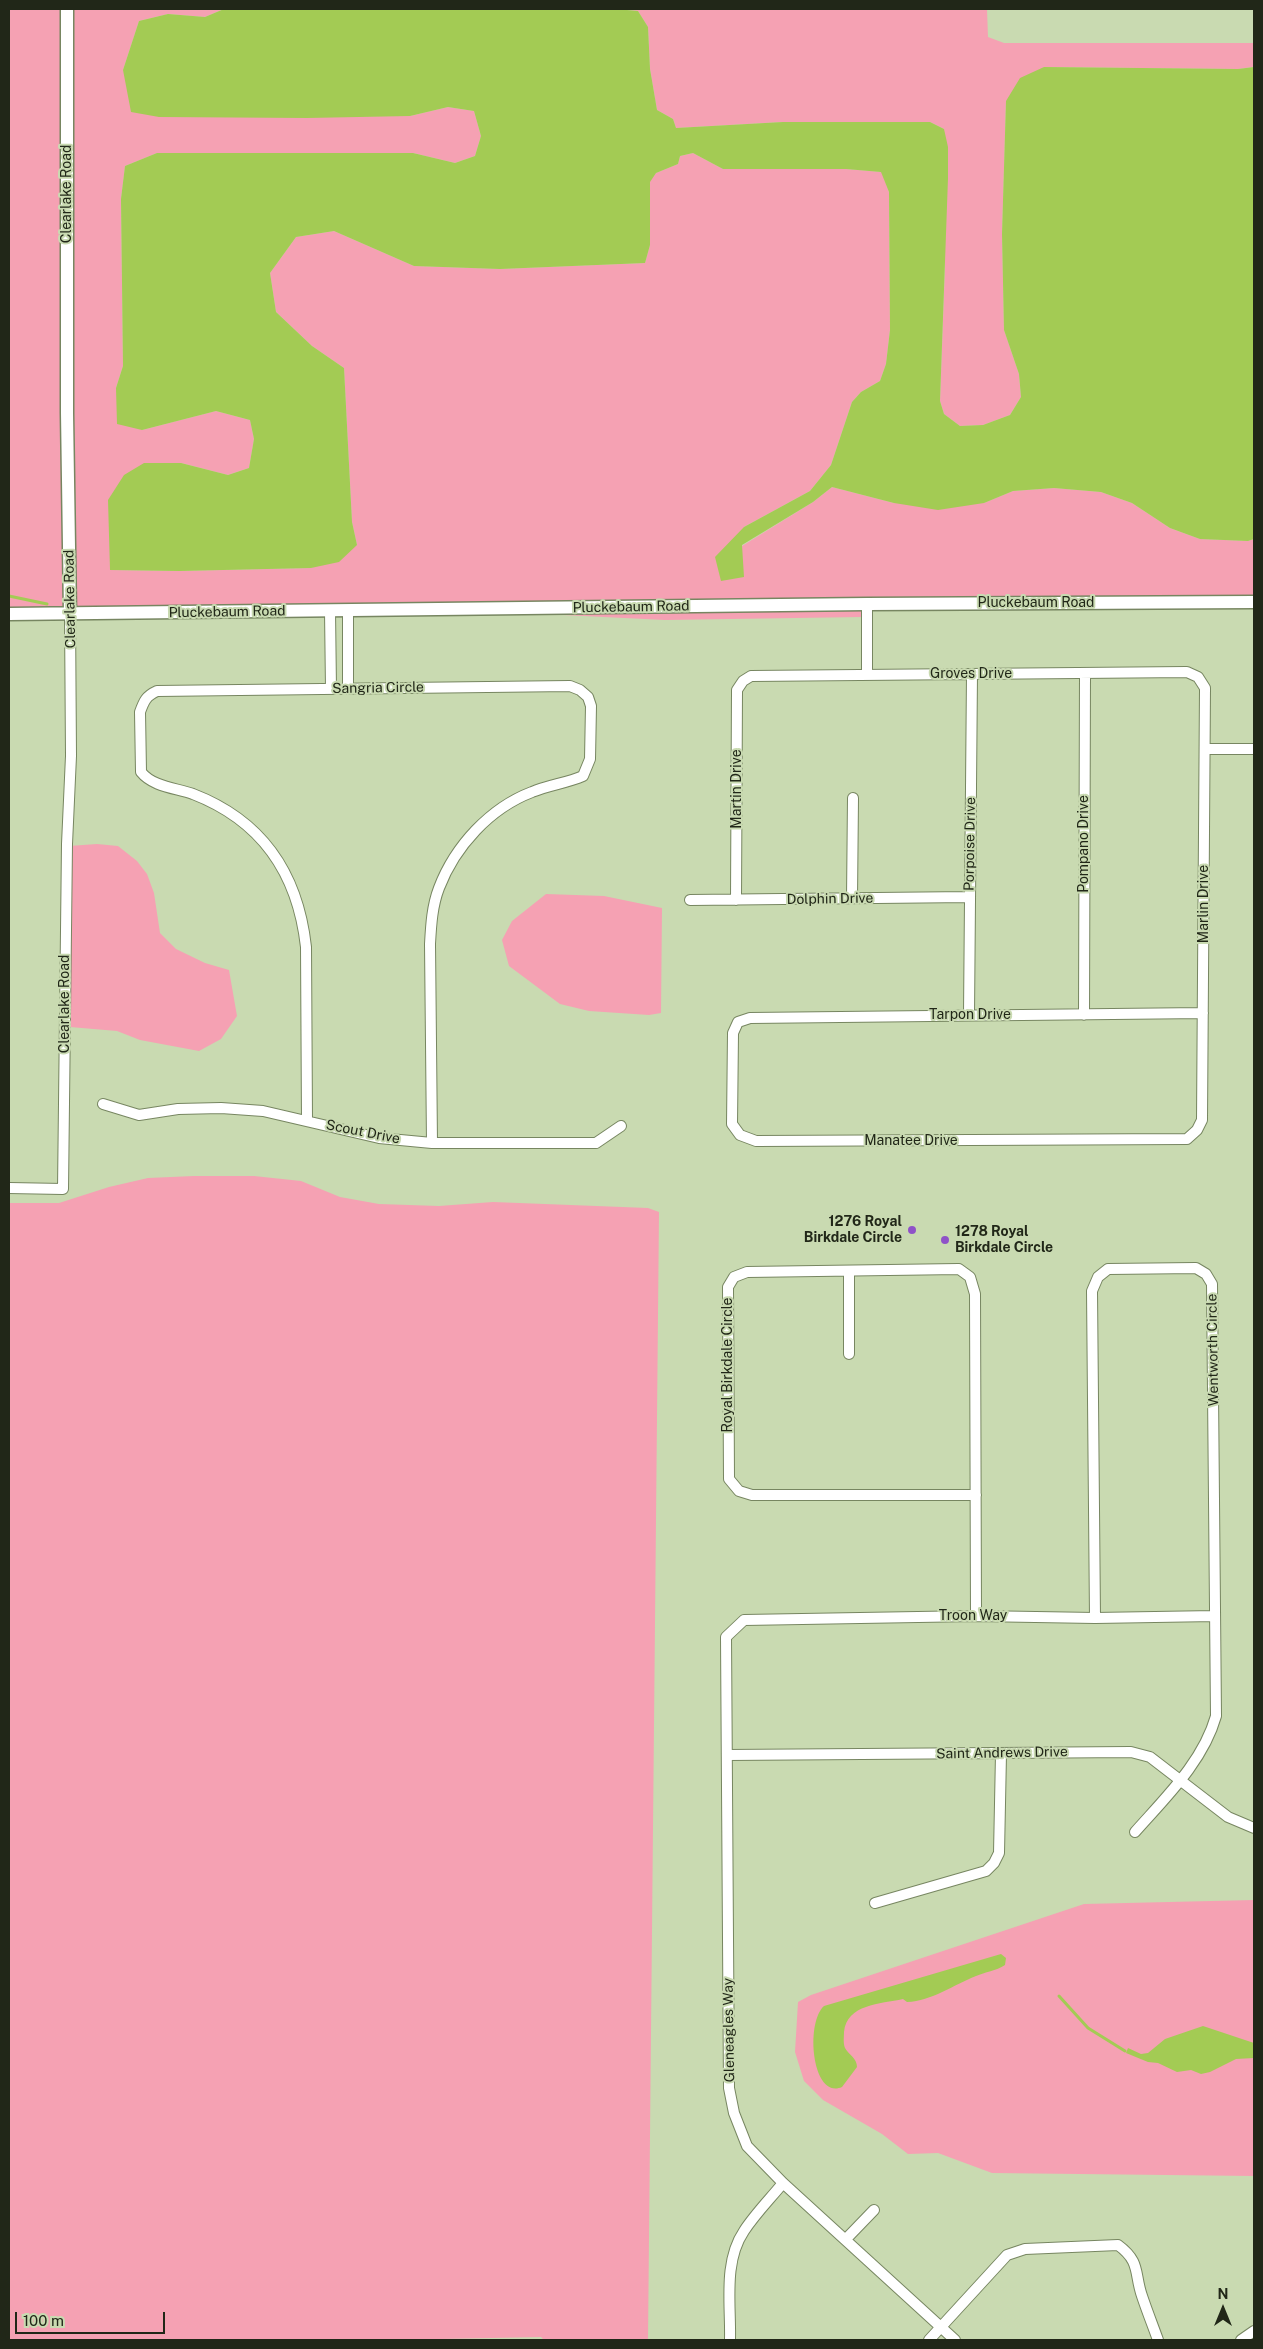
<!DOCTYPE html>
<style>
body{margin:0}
#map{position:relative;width:1263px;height:2349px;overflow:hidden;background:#c9dab1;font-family:"Public Sans",sans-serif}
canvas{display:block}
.frame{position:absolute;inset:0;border:10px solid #212718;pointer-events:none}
.north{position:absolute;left:1198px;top:2284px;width:50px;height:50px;-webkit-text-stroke:4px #c9dab1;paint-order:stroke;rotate:0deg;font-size:14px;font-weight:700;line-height:20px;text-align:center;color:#212718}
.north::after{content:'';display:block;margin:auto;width:18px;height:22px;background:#212718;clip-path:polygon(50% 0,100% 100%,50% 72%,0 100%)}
.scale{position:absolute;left:15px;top:2312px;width:150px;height:22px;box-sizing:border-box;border:2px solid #212718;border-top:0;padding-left:6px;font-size:15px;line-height:18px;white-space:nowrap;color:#212718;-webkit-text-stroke:4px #c9dab1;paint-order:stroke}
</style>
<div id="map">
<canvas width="1263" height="2349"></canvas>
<div class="frame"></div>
<div class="north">N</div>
<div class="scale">100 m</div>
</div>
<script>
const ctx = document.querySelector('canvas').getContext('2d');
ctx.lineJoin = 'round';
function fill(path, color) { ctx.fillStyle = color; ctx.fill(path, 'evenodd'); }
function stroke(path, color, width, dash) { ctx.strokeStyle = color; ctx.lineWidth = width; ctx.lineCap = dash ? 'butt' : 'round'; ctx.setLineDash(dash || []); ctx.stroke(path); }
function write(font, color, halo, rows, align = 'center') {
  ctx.font = font + ' "Public Sans",sans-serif'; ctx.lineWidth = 4; ctx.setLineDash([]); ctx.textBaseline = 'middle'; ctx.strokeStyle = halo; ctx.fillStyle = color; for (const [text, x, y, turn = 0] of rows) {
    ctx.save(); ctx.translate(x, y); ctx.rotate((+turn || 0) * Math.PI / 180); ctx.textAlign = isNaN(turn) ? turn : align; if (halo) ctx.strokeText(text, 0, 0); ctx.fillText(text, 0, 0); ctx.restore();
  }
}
fill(new Path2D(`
 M9,9H62L65,608H9Z
 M72,9H224L205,17L168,14L139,21L123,70L159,117L410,116L448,107L474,111L481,136L475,156L455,163L413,153H157L125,166L121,199L123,366L116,388L142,430L216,411L250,420L254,439L249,468L228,475L181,463L111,570L179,571L311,568L357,545L352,522L344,368L312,346L276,312L270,273L296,237L334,231L414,266L500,269L645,263L650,245L649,182L656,173L678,164L680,156L693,153L723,169H846L882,172L889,192L890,330L886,364L880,381L861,392L852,402L831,465L810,491L744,527L742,546L813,502L832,487L894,503H984L1013,491L1054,488L1101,492L1132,503L1170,528L1200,539L1248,541L1254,539V596L75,608L72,409Z
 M616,9H987L988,37L1004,43H1254V76L1253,67L1238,69L1044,67L1006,101L1002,234L1004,330L1019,374L1021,397L1010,415L983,425L960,426L944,414L940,401L945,266L944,129L930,122H783L676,128L673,119L657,110L650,69L648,27L638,11Z
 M861,610V617L665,620L543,614Z
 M97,844L118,846L137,861L147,874L154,893L160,933L176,949L205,963L229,970L237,1016L221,1039L199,1051L140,1040L117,1031L70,1027L69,846Z
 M546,894L604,896L662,908L661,1013L649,1015L589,1011L560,1004L509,966L502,940L512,921Z
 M194,1176H254L301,1181L340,1197L379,1204L439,1206L493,1202L648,1208L659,1212L648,2340H544L541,2337L392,2340H9V1203H59L109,1187L148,1178Z
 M1254,1900V2176L992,2173L938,2153L908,2154L882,2134L823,2100L804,2081L795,2052L798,2002L811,1995L1084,1904Z`), '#f5a1b3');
fill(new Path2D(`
 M224,9H616L638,11L648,27L650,69L657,110L673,119L676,128L783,122H930L944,129L948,147V178L940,401L944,414L960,426L983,425L1010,415L1021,397L1019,374L1004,330L1002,234L1006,101L1020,78L1044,67L1238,69L1254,67V539L1248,541L1200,539L1170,528L1132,503L1101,492L1054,488L1013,491L984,503L938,510L894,503L832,487L813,502L742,545L744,577L721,581L715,557L744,527L810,491L831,465L852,402L861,392L880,381L886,364L890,330L889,192L881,172L846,169H723L693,153L680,156L678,164L656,173L650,182V245L645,263L500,269L414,266L334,231L296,237L270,273L276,312L312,346L344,368L352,522L357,545L339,562L311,568L179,571L110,570L108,500L124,475L144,463H181L228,475L249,468L254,439L250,420L216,411L142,430L117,424L116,388L123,366L121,199L125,166L157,153H413L455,163L475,156L481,136L474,111L448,107L410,116L307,118L159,117L131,112L123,70L139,21L168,14L205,17Z
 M1001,1954L1006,1958L1005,1965C996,1971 985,1972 976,1976C953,1985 932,2001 907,2002L903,1999C880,2004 847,2004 844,2032C844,2037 843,2043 845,2048C849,2055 857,2058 857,2067L842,2087C812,2100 805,2023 824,2006Z
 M1203,2026L1254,2043V2058L1236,2059L1210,2072L1201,2074L1191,2070L1177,2072L1158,2063L1148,2062L1126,2053L1128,2048L1141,2054L1148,2053L1165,2039Z`), '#a3cb54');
stroke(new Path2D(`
 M9,596L47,604
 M1059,1996L1088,2028L1125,2051`), '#a3cb54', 3);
const minor = new Path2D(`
 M867,604V675
 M330,611L331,689
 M348,611V689
 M1205,749H1254
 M852,898L853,798
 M690,900L969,897
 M736,900L737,690L743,681L751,676L1187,672L1198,677L1205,688L1202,1120L1197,1130L1187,1139L756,1141L740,1135L732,1124L733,1033L738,1022L750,1018L1203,1013
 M969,1014L972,674
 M1084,1015L1085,673
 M103,1104L139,1115L178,1109L221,1108L263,1111L379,1138L432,1143H596L621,1126
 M307,1120L306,947C298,875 263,821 193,794C176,788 153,787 141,772L140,712C144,701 146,696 157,691L570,686L580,690L588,697L591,706L590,759L583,776C567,783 549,785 532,792C490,808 455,846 439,888C432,906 431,926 430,944L432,1143
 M9,1188L63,1189L67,844L71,756L70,614
 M849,1271V1354
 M976,1616L975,1294L970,1277L959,1269L747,1272L734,1277L728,1287L729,1479L739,1491L752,1495H976
 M1095,1618L1092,1291L1098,1277L1108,1269L1196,1268L1206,1274L1212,1284L1216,1716C1203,1762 1165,1798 1135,1832
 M727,1755L1131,1752L1150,1757L1228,1817L1254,1828
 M875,1903L986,1871L994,1863L999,1853L1001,1754
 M846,2239L874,2210
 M730,2340C731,2305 723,2262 744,2231C755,2214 770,2199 783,2183
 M929,2340L1007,2255L1025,2249L1118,2245C1141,2262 1134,2273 1142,2296C1147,2311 1153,2326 1158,2340
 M955,2340L783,2183L747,2146L734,2113L729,2088L726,1637L744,1620L976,1616L1095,1618L1215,1616
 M1241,2340L1254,2331`);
const tertiary = new Path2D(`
 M67,9V413L70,614
 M9,614L867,604L1254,602`);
stroke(minor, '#778661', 12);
stroke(tertiary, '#778661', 15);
stroke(minor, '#fff', 10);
stroke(tertiary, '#fff', 12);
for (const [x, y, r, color] of [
 [912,1230,5,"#8f52c8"],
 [945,1240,5,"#8f52c8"]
]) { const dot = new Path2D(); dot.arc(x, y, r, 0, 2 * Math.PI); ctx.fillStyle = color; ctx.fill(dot); stroke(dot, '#c9dab1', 2); }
write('14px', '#212718', '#c9dab1', [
 ["Clearlake Road",67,194,-90],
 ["Clearlake Road",70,599,-91],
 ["Pluckebaum Road",1036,603],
 ["Pluckebaum Road",631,607,-1],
 ["Pluckebaum Road",227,612,-1],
 ["Groves Drive",971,674],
 ["Sangria Circle",378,688,-1],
 ["Martin Drive",737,789,-90],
 ["Porpoise Drive",970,844,-89],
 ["Pompano Drive",1084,844,-90],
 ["Dolphin Drive",830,899,-1],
 ["Marlin Drive",1204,904,-90],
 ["Clearlake Road",65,1004,-90],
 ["Tarpon Drive",970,1015],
 ["Scout Drive",363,1132,11],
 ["Manatee Drive",911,1141],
 ["Wentworth Circle",1213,1350,-91],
 ["Royal Birkdale Circle",728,1365,-90],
 ["Troon Way",973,1616],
 ["Saint Andrews Drive",1002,1753,-1],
 ["Gleneagles Way",729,2030,-91]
]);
write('bold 14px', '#212718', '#c9dab1', [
 ["1276 Royal",902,1222],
 ["Birkdale Circle",902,1238],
 ["1278 Royal",955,1232,"left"],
 ["Birkdale Circle",955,1248,"left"]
], 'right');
</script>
